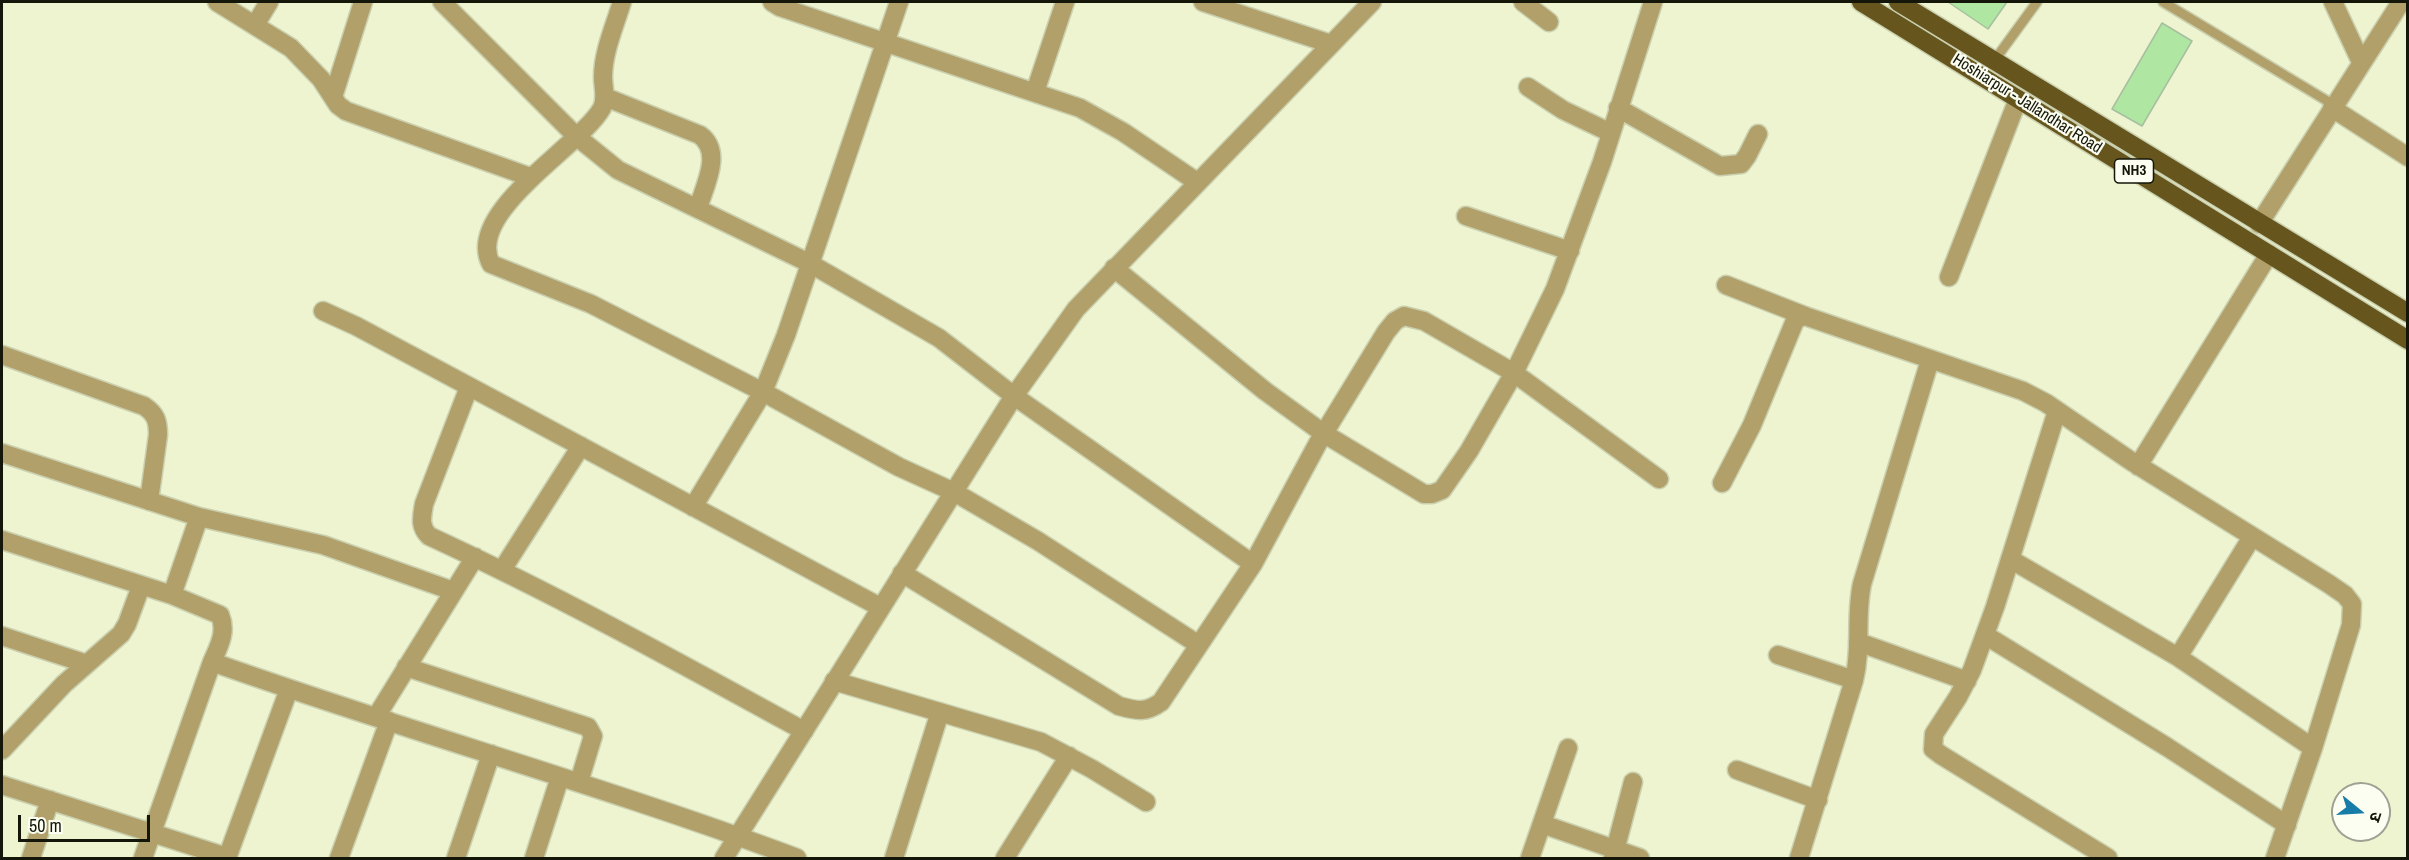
<!DOCTYPE html>
<meta charset="utf-8">
<style>
body{margin:0}
#map{position:relative;width:2409px;height:860px;overflow:hidden;background:#edf4cf;font-family:"Archivo Narrow","Noto Sans Devanagari",sans-serif}
canvas{display:block}
.frame{position:absolute;inset:0;border:3px solid #141609;pointer-events:none}
.north{position:absolute;left:2331px;top:782px;width:60px;height:60px;box-sizing:border-box;background:#fbfef0;border:2px solid #9fa194;border-radius:50%;rotate:108deg;font-size:16px;font-weight:700;line-height:24px;text-align:center;color:#141609}
.north::after{content:'';display:block;margin:auto;width:21px;height:27px;background:#177ca7;clip-path:polygon(50% 0,100% 100%,50% 72%,0 100%)}
.scale{position:absolute;left:18px;top:815px;width:132px;height:27px;box-sizing:border-box;border:3px solid #141609;border-top:0;padding-left:8px;font-size:18px;line-height:21px;white-space:nowrap;color:#141609;-webkit-text-stroke:4px #fbfef0;paint-order:stroke}
</style>
<div id="map">
<canvas width="2409" height="860"></canvas>
<div class="frame"></div>
<div class="north">उ</div>
<div class="scale">50 m</div>
</div>
<script>
const ctx = document.querySelector('canvas').getContext('2d');
ctx.lineJoin = 'round';
function fill(path, color) { ctx.fillStyle = color; ctx.fill(path, 'evenodd'); }
function stroke(path, color, width, dash) { ctx.strokeStyle = color; ctx.lineWidth = width; ctx.lineCap = dash ? 'butt' : 'round'; ctx.setLineDash(dash || []); ctx.stroke(path); }
function write(font, color, halo, rows, align = 'center') {
  ctx.font = font + ' "Archivo Narrow",sans-serif'; ctx.lineWidth = 4.5; ctx.setLineDash([]); ctx.textBaseline = 'middle'; ctx.strokeStyle = halo; ctx.fillStyle = color; for (const [text, x, y, turn = 0] of rows) {
    ctx.save(); ctx.translate(x, y); ctx.rotate((+turn || 0) * Math.PI / 180); ctx.textAlign = isNaN(turn) ? turn : align; if (halo) ctx.strokeText(text, 0, 0); ctx.fillText(text, 0, 0); ctx.restore();
  }
}
const building = new Path2D(`
 M1948,2H2007L1988,29Z
 M2162,23L2192,41L2142,126L2112,109Z`);
fill(building, '#afe6a1');
stroke(building, '#a7bfa1', 1.5);
const service = new Path2D(`
 M2163,2L2334,105
 M1994,61L2037,2`);
const minor = new Path2D(`
 M217,2L291,48L321,79L338,105L346,111L530,177
 M442,2L576,136L618,170L809,263L939,338L1014,396L1253,564
 M622,2C615,25 603,52 603,77C603,88 607,98 602,108C581,146 464,212 491,264L591,304L763,392L899,467L954,492L1038,541L1199,645
 M772,2L780,7L1080,108L1123,132L1197,182
 M1203,2L1331,44
 M1523,2L1549,22
 M2333,2L2361,62
 M255,25L269,2
 M1528,87L1563,110L1611,133
 M1035,92L1065,2
 M333,97L363,2
 M605,97L700,135C723,152 705,185 698,208
 M1618,108L1720,166L1741,164L1747,156L1758,134
 M2332,108L2408,157
 M1466,216L1570,251
 M2259,224L2401,2
 M1114,268L1265,391L1323,433L1424,494H1432L1442,490L1469,451L1514,373L1555,289L1602,162L1653,2
 M1949,277L2018,99
 M1726,285L1805,316
 M323,311L356,326L517,412L880,607
 M2,355L144,406C156,414 158,421 158,435L149,501
 M469,387L424,504C422,517 419,526 429,536C557,595 680,663 804,731
 M2057,411L1995,607L1972,670L1958,697L1934,734L1933,749L1941,755L2108,858
 M2,453L199,517L323,545L453,591
 M2138,466L2269,254
 M1722,483L1752,425L1794,323L1798,318L1805,316L2023,391L2046,403L2131,461L2329,584L2345,595L2352,604L2351,625L2313,748L2275,858
 M693,507L763,392L786,335L899,2
 M2,540L172,595L220,615C227,632 219,646 212,662
 M2010,559L2178,657L2313,748
 M502,570L581,446
 M902,573L1119,706C1137,711 1146,713 1161,702L1253,564L1318,443L1386,332L1395,321L1404,316L1424,321L1514,373L1659,479
 M172,595L199,517
 M1985,635L2167,747L2287,825
 M2,636L87,664
 M1858,642L1967,681
 M1778,655L1854,680
 M2178,657L2252,537
 M406,667L588,727L593,736L579,782
 M834,681L1041,742L1092,769L1146,802
 M376,717L475,557
 M2,750L64,684L121,634L127,624L141,586
 M1737,770L1818,800
 M2,785L227,857
 M1542,824L1640,858
 M31,858L50,800
 M143,858L212,662C406,731 604,786 797,858
 M227,858L289,689
 M339,858L389,721
 M456,858L491,754
 M534,858L560,777
 M894,858L940,712
 M1005,858L1069,756
 M1530,858L1568,748
 M1613,858L1633,782
 M1799,858L1854,680C1862,648 1855,617 1862,584L1930,360`);
const tertiary = new Path2D(`
 M724,858L1014,396L1076,309L1372,2`);
const trunk = new Path2D(`
 M1861,2L2408,340
 M1898,2L2408,313`);
stroke(service, '#cad0af', 12);
stroke(minor, '#cad0af', 21);
stroke(tertiary, '#cad0af', 21);
stroke(trunk, '#cad0af', 21);
stroke(service, '#b2a06a', 9);
stroke(minor, '#b2a06a', 18);
stroke(tertiary, '#b2a06a', 18);
stroke(trunk, '#66551d', 18);
for (const [x, y, w] of [
 [2134,171,39]
]) { const box = new Path2D(); box.roundRect(x - w / 2, y - 12, w, 24, 4.5); ctx.fillStyle = '#fbfef0'; ctx.fill(box); stroke(box, '#141609', 1.5); }
write('bold 15px', '#141609', null, [
 ["NH3",2134,171]
]);
write('16px', '#141609', '#fbfef0', [
 ["Hoshiarpur - Jallandhar Road",2027,104,32]
]);
</script>
